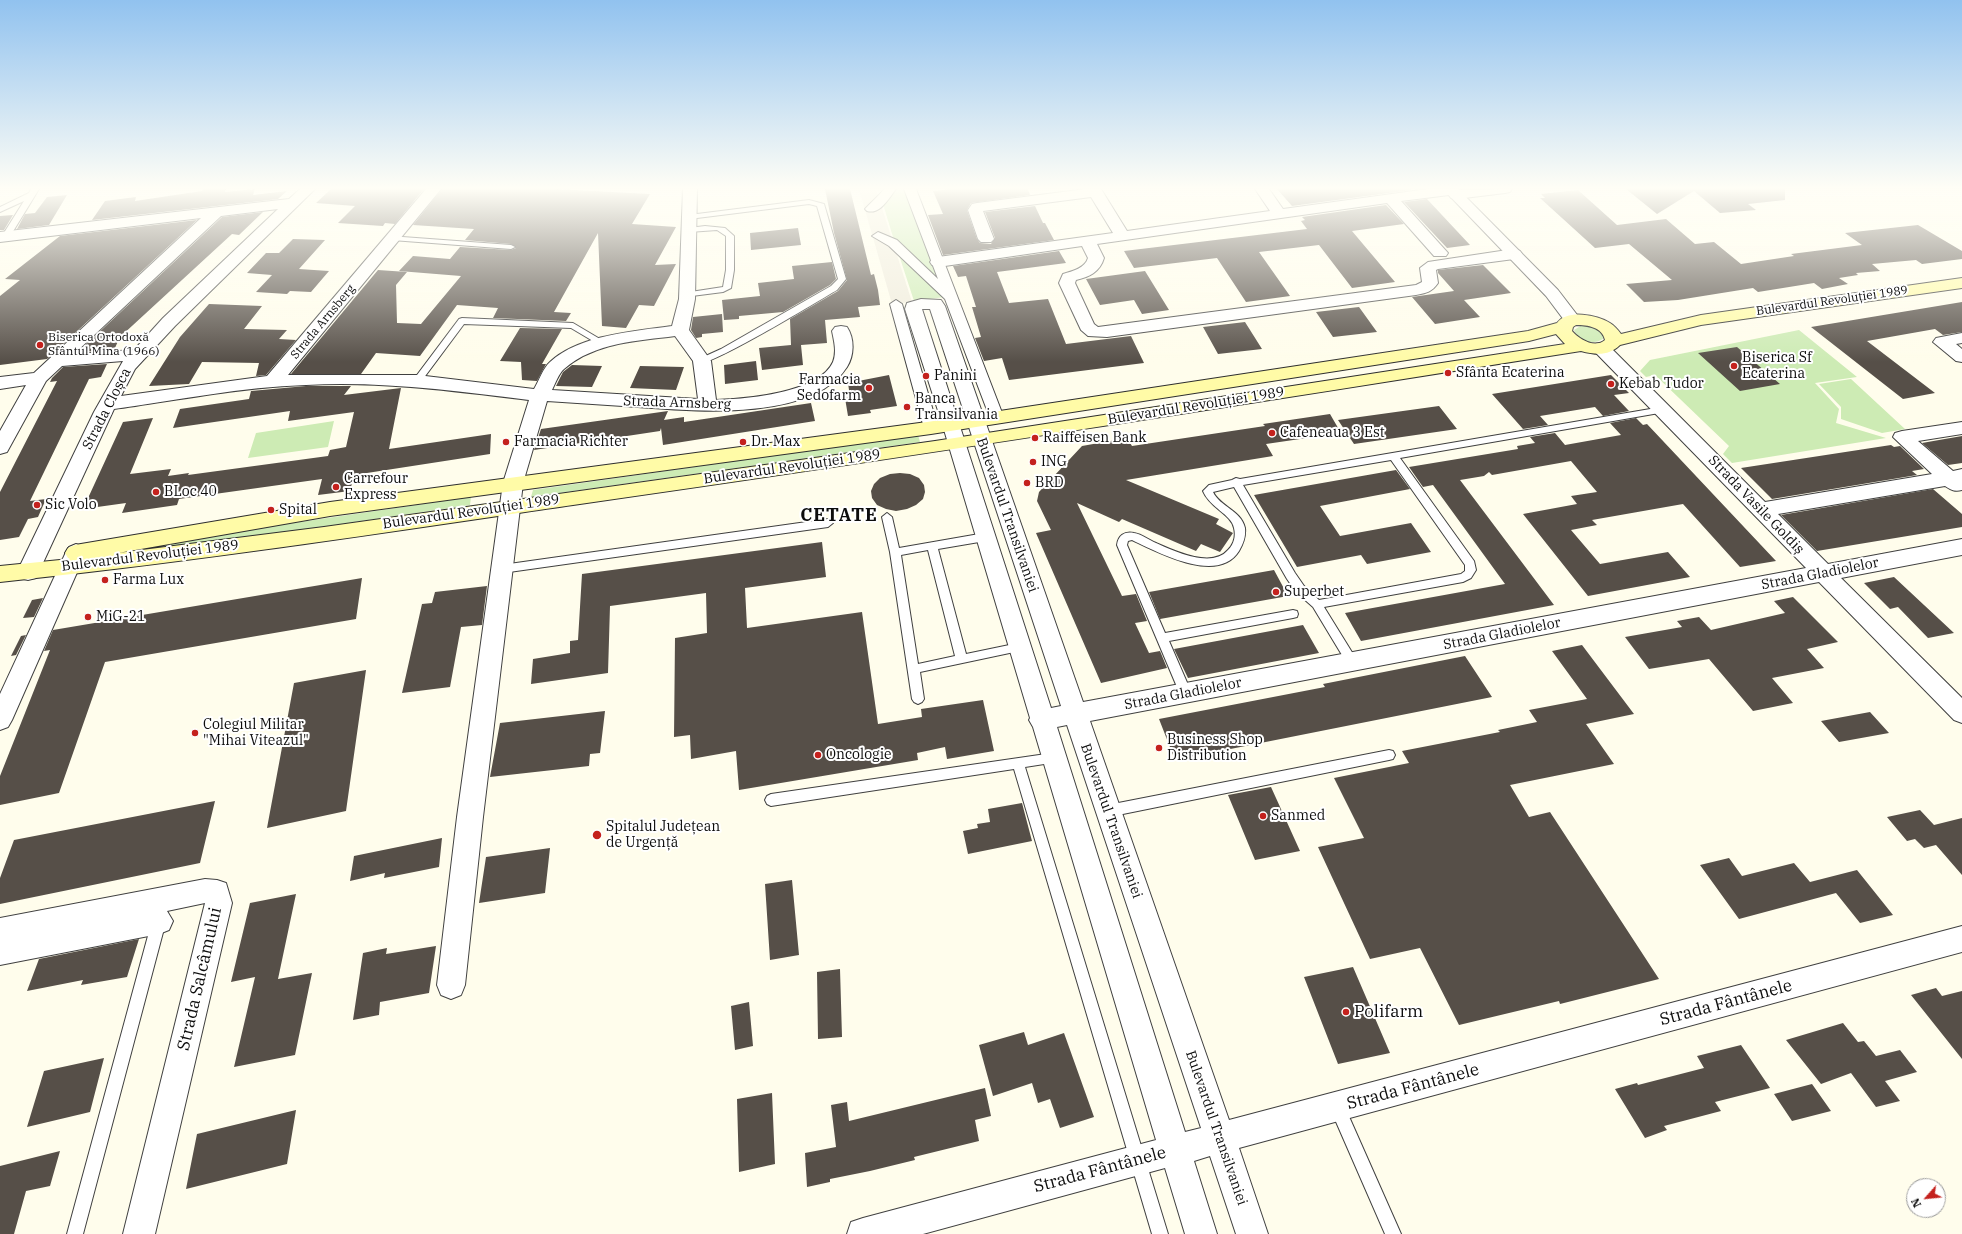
<!DOCTYPE html>
<meta charset="utf-8">
<style>
body{margin:0}
#map{position:relative;width:1962px;height:1234px;overflow:hidden;background:#fffdec;font-family:"IBM Plex Serif",serif}
canvas{display:block}
.north{position:absolute;left:1906px;top:1178px;width:40px;height:40px;box-sizing:border-box;background:#fff;border:1px solid #9e9e9e;border-radius:50%;rotate:243deg;font-size:11px;font-weight:700;line-height:16px;text-align:center;color:#0d0d0d}
.north::after{content:'';display:block;margin:auto;width:14px;height:18px;background:#c4211d;clip-path:polygon(50% 0,100% 100%,50% 72%,0 100%)}
</style>
<div id="map">
<canvas width="1962" height="1234"></canvas>
<div class="north">N</div>
</div>
<script>
const ctx = document.querySelector('canvas').getContext('2d');
ctx.lineJoin = 'round';
function fill(path, color) { ctx.fillStyle = color; ctx.fill(path, 'evenodd'); }
function stroke(path, color, width, dash) { ctx.strokeStyle = color; ctx.lineWidth = width; ctx.lineCap = dash ? 'butt' : 'round'; ctx.setLineDash(dash || []); ctx.stroke(path); }
function write(font, color, halo, rows, align = 'center') {
  ctx.font = font + ' "IBM Plex Serif",serif'; ctx.lineWidth = 4; ctx.setLineDash([]); ctx.textBaseline = 'middle'; ctx.strokeStyle = halo; ctx.fillStyle = color; for (const [text, x, y, turn = 0] of rows) {
    ctx.save(); ctx.translate(x, y); ctx.rotate((+turn || 0) * Math.PI / 180); ctx.textAlign = isNaN(turn) ? turn : align; if (halo) ctx.strokeText(text, 0, 0); ctx.fillText(text, 0, 0); ctx.restore();
  }
}
fill(new Path2D(`
 M894,189H906L941,281L893,237L883,204Z
 M898,252L945,297L914,301Z
 M1582,325C1591,326 1603,328 1604,338C1595,346 1577,341 1574,330Z
 M1799,330L1857,377L1815,383L1839,409L1836,423L1886,438L1732,463L1723,454L1729,446L1655,375L1646,377L1640,371L1650,360Z
 M1851,379L1905,429L1882,433L1841,419V407L1819,384Z
 M334,421L328,447L248,458L256,433Z
 M918,435L920,442L531,497L533,490Z
 M471,497L470,505L118,557L122,548Z`), '#cdebb4');
fill(new Path2D(`
 M859,189H876L912,302L892,304Z`), '#efebdb');
fill(new Path2D(`
 M203,189H226L225,192L255,189L253,195L287,191L278,199L92,220L105,201L136,197L135,201L202,191Z
 M331,189H424L395,224L385,223L383,226L338,223L355,206L316,203Z
 M442,189H556L650,194L632,224L676,227L655,265L676,264L654,306L639,305L626,328L602,326L598,233L554,312L571,313L566,321L493,318L498,308L457,305L420,356L376,353L361,374H291L378,270L407,272L396,285L397,323L421,324L461,276L399,271L413,256L450,259L460,247L511,250L516,248L511,244L465,240L474,229L413,225Z
 M825,189H850L871,275L874,274L878,290L880,305L858,307L860,317L825,320L827,343L801,345L803,365L762,370L759,348L791,345L790,319L838,291L847,280L834,233Z
 M953,189H1028L1030,195L971,203L967,210L977,239L980,243L991,244L995,238L985,212L1035,206L1043,223H1045L1054,240L943,255L928,215L943,214L933,191Z
 M1277,189H1411V190L1292,206Z
 M1626,189H1785V200L1748,204L1756,210L1720,213L1694,191L1657,214Z
 M1578,190L1617,225L1666,219L1695,244L1714,242L1741,264L1794,256L1791,254L1862,245L1845,233L1918,225L1962,251V259L1922,264L1916,260L1872,264L1880,271L1856,273L1858,275L1839,278L1848,284L1822,289L1814,283L1758,292L1753,288L1678,300L1644,302L1626,284L1672,280L1629,244L1595,248L1540,198H1545L1541,194Z
 M67,195L49,225L17,229L25,214L35,213L47,197Z
 M1427,199L1470,245L1447,248L1404,202Z
 M1386,205L1404,224L1352,231L1395,282L1352,288L1319,245L1259,252L1290,296L1246,302L1217,258L1134,268L1124,251L1307,229L1301,221L1305,220L1302,217Z
 M263,212L239,235L232,234L120,337L114,350L78,352L222,217Z
 M13,215L4,230H0V216Z
 M197,220L47,359L0,365V296L20,280L5,279L60,236Z
 M798,228L801,245L751,250L750,233Z
 M293,239L325,240L299,269L329,271L311,292L290,291L287,294L256,292L272,275L247,273L266,253H279Z
 M1059,251L1066,263L997,272L1009,303L1048,299L1066,344L1131,336L1144,363L1009,380L1002,358L984,361L975,338L981,337L972,307H976L966,276L958,277L953,266Z
 M832,262L836,279L830,285L783,312L739,316V319L724,320L722,300L760,296L758,283L794,279L792,266Z
 M1483,265L1511,293L1464,300L1480,317L1435,324L1412,297L1454,291L1438,273V270Z
 M1145,271L1169,310L1142,314L1134,300L1100,305L1086,279Z
 M1962,302V332L1943,335L1935,329L1867,341L1935,393L1903,399L1811,327Z
 M209,304L262,306L244,329L287,330L279,339L296,340L266,375L256,376L259,363L202,362L189,384L149,386L180,337Z
 M1359,307L1377,332L1333,337L1316,312Z
 M722,314L723,332L702,334V337L696,338L691,330L693,317Z
 M1245,322L1262,349L1218,354L1203,327Z
 M520,328L562,329L542,364H546L537,381L522,380L521,362L500,361Z
 M1737,347L1780,384L1740,391L1698,353Z
 M756,361L758,380L725,384L724,365Z
 M107,364L101,377L89,379L30,501L46,499L38,517L28,519L19,537L0,540V492L57,381L50,382L52,378L63,367Z
 M572,365L602,366L592,387L556,386L563,372Z
 M640,366L684,367L676,390L630,388Z
 M889,375L897,406L870,410L871,413L848,416L845,398L850,397L848,383Z
 M1611,375L1629,393L1614,395L1629,411L1603,416L1595,407L1540,416L1548,425L1523,429L1492,394Z
 M306,386H351L344,395L401,388L389,449L491,434L490,454L354,475L350,491L318,495L322,479L179,499L177,505L122,513L126,503L83,509L123,422L153,418L130,474L171,469L168,476L189,473L188,475L328,456L330,450L346,447L354,412L288,421L290,411L173,428L180,409L249,399L251,391Z
 M811,403L815,421L663,445L661,428L660,431L534,450L541,429L668,411L664,420L684,417V422Z
 M1439,406L1457,429L1354,444L1338,420Z
 M1330,414L1341,433L1266,444L1273,456L1126,480L1219,519L1216,524L1233,533L1220,552L1201,544L1196,551L1122,519L1119,522L1077,503L1122,596L1136,594L1147,621L1135,623L1149,653L1160,651L1167,668L1101,683L1036,533L1051,530L1037,501L1039,492L1082,446L1127,438L1132,446L1265,426L1263,424Z
 M1636,418L1643,425L1647,424L1776,561L1740,567L1683,504L1592,520L1597,525L1571,530L1600,564L1668,552L1690,577L1588,596L1523,514L1577,504L1571,496L1597,492L1571,461L1492,475L1489,472L1484,476L1460,480L1554,605L1361,641L1345,613L1505,584L1433,485L1423,487L1409,467L1518,449L1517,446L1535,443L1530,437L1555,433L1565,445L1621,435L1610,423Z
 M1962,436V463L1948,465L1922,443Z
 M1891,445L1894,447L1900,446L1924,469L1912,471L1917,475L1772,499L1741,468Z
 M1396,470L1410,489L1320,506L1340,536L1411,523L1431,552L1367,564L1361,555L1297,567L1254,495Z
 M900,473L910,474L919,478L924,485L925,492L923,499L916,505L907,509L896,511L886,509L877,505L872,498L871,491L874,484L880,478L890,474Z
 M1933,489L1962,514V527L1817,551L1781,515Z
 M822,542L826,577L745,588L747,628L862,612L878,724L922,717L921,709L983,700L994,751L947,759L945,747L917,753L918,760L739,790L736,751L691,759L690,735L674,737L675,638L707,633L706,593L610,606L608,673L531,684L533,659L570,653V641L578,640L582,574Z
 M1274,570L1288,596L1160,619L1149,592Z
 M1894,577L1954,633L1928,638L1898,607L1890,609L1864,583Z
 M362,578L356,619L105,662L59,793L0,805V776L50,650L44,651L53,630Z
 M487,586L482,625L461,627L450,687L402,693L422,604L432,603L435,592Z
 M1793,597L1838,642L1807,649L1824,668L1772,678L1793,703L1753,711L1709,659L1649,669L1625,637L1682,627L1677,621L1699,617L1711,630L1785,613L1774,601Z
 M43,598L34,617L23,618L32,600Z
 M1303,625L1319,653L1188,678L1174,649Z
 M26,635L16,655L11,656L21,636Z
 M1582,645L1634,714L1586,724L1614,764L1510,785L1529,817L1550,812L1659,979L1560,1004L1559,1001L1459,1025L1420,948L1370,959L1318,847L1364,838L1334,778L1409,763L1402,751L1500,732L1498,730L1537,722L1529,710L1587,699L1552,651Z
 M1465,656L1492,697L1175,760L1159,719L1325,687L1323,684Z
 M366,670L346,811L267,828L294,683Z
 M605,711L600,753L590,754L589,766L490,777L500,723Z
 M1870,712L1889,733L1839,742L1821,721Z
 M1271,787L1300,851L1255,860L1228,795Z
 M215,801L200,863L0,904V878L14,840Z
 M1022,803L1032,841L968,854L963,831L978,828L977,824L990,822L988,809Z
 M1920,810L1934,825L1962,818V875L1936,845L1924,848L1915,839L1907,841L1887,817Z
 M442,838L439,867L384,878L385,873L350,881L354,856Z
 M550,848L545,893L479,903L486,857Z
 M1729,858L1742,876L1794,863L1810,882L1857,870L1893,915L1860,923L1836,893L1739,919L1700,865Z
 M792,880L799,955L770,960L765,884Z
 M296,894L278,979L312,973L295,1055L234,1067L255,977L231,982L250,903Z
 M139,939L127,977L81,985L83,980L27,991L39,959Z
 M436,946L429,993L380,1002L379,1015L353,1020L363,953L387,948L386,954Z
 M1353,967L1390,1053L1338,1064L1304,977Z
 M840,969L842,1037L818,1039L817,972Z
 M1936,988L1942,996L1962,991V1059L1911,995Z
 M749,1002L753,1046L735,1050L731,1006Z
 M1843,1023L1858,1042L1864,1041L1876,1056L1900,1050L1917,1072L1885,1081L1900,1101L1876,1107L1851,1073L1821,1084L1786,1040Z
 M1024,1032L1028,1045L1064,1033L1094,1117L1060,1128L1050,1099L1038,1103L1032,1083L993,1096L979,1045Z
 M1741,1045L1770,1088L1715,1102L1721,1111L1664,1126L1667,1130L1645,1138L1615,1089L1637,1083L1638,1085L1704,1068L1697,1056Z
 M104,1058L90,1112L27,1127L44,1071Z
 M1812,1084L1831,1111L1792,1121L1774,1094Z
 M985,1088L991,1116L975,1120L979,1141L914,1157L915,1160L870,1171L830,1179V1182L807,1187L805,1153L836,1147L831,1105L847,1102L849,1121Z
 M772,1093L775,1164L739,1172L737,1099Z
 M296,1110L287,1164L186,1189L197,1134Z
 M60,1151L50,1186L26,1191L14,1234H0V1166Z`), '#564f48');
const service = new Path2D(`
 M31,189H39L9,238H3L2,236L24,201L0,212V207L29,193Z
 M809,200L824,204L846,279L837,290C818,301 712,366 699,363V359L721,349L831,286L838,279L817,206L809,204L689,219L685,217L689,215Z
 M705,226L725,228L734,236V270L731,288L723,292L684,297V293L723,287L726,270V236L717,230L689,232L685,230L689,228Z
 M389,236L511,245L515,247L511,249L392,240L388,238Z
 M462,318L573,323L605,342L601,345L598,344L571,328L464,324L420,383H414V379L459,319Z
 M1662,407L1667,410L1665,412L1400,458L1474,561L1476,570L1471,578L1463,582L1324,607L1358,662L1356,665H1348L1313,607L1296,592L1287,579L1234,487L1213,492C1220,507 1241,510 1245,528C1246,537 1243,544 1239,551C1218,585 1157,552 1132,540L1128,541L1127,545L1165,633L1293,610L1297,611L1298,614L1297,617L1293,618L1169,641L1192,694L1190,697L1186,699L1182,697L1180,694L1117,545C1118,536 1124,531 1134,533C1141,534 1149,540 1156,543C1174,551 1212,569 1228,550C1234,544 1236,536 1234,528C1231,514 1210,508 1203,491L1209,485L1232,480L1236,478L1240,479ZM1391,460L1465,565V571L1461,574L1319,600L1304,586L1295,573L1243,485Z
 M887,513L892,517L899,548L985,533L989,534L990,537L985,541L938,549L966,654L1019,643L1023,644L1025,647L1023,650L1019,651L920,672L924,699L922,702L918,704L914,702L912,699L890,552L882,517ZM928,550L955,656L918,664L901,555Z
 M828,519L833,523L828,527L502,573L497,569L502,565Z
 M1389,750L1393,751L1395,755L1393,759L1389,760L1108,817L1104,815L1102,811L1104,807L1108,805Z
 M1053,753L1057,754L1059,758L1057,762L1025,767L1168,1234H1152L1014,769L771,806L767,804L765,800L767,796L771,794Z
 M159,915L164,916L166,921L83,1234H67L152,921L154,916Z
 M1338,1100L1343,1103L1401,1234H1385L1330,1108L1333,1103Z`);
const pedestrian = new Path2D(`
 M884,189H896C889,198 880,215 867,211L865,209C871,202 879,196 884,189Z
 M904,189H916L1004,418L1002,421H992L990,418L945,299L889,246L872,236L878,232L897,240L938,279Z
 M896,300L902,304L938,428L936,431H926L924,428L890,304Z`);
const minor = new Path2D(`
 M300,189H315L175,326L135,369L121,396L267,376L426,189H441L288,375H417L534,389C539,381 543,368 550,362C579,335 635,331 672,326L679,299L683,189H697L695,299L689,330L711,361L716,400C746,399 819,393 833,362C837,352 834,341 832,331L835,327L841,326L847,327C855,339 854,356 847,367C812,422 694,411 638,407C608,405 577,403 547,401L523,483L483,817L465,985L461,995L451,999L441,995L437,985L457,817L503,483L529,400C455,391 381,381 306,385C242,387 178,400 114,409L36,578L28,580L20,578L17,572L94,412L123,361L62,366L46,381L7,452L0,454V431L26,385L0,389V377L34,373L201,218L0,242V232L289,199ZM278,209L163,318L134,350L74,354L221,216ZM675,336L693,361L698,399L552,390C555,384 559,373 564,369C595,342 638,341 675,336Z
 M1086,189H1101L1127,231L1270,211L1255,189H1269L1283,209L1428,189H1457L1458,190L1512,189L1510,192L1505,193L1456,199L1451,198L1449,195L1401,201L1448,253L1446,256H1434L1387,203L1097,244L1104,258C1100,272 1089,277 1076,280L1075,283L1094,324L1098,327L1416,285L1422,282L1420,268L1428,262L1514,249L1520,251L1522,254L1520,257L1514,259L1438,269L1436,270L1438,283C1432,292 1426,293 1416,295L1107,337L1088,336L1081,330L1059,283L1063,274C1073,271 1085,268 1088,258L1082,246L938,267L932,265L930,262L932,259L938,257L1113,233L1091,197L983,211L994,239L991,242H981L978,239L968,210L972,204L977,203Z
 M921,299L941,300L945,306L1083,702L1806,568L1595,352L1592,348L1595,344L1601,343L1607,344L1765,502L1932,474L1893,437L1895,433L1902,431L1962,422V434L1918,441L1953,471L1962,469V490C1955,492 1951,490 1945,486L1778,514L1828,564L1962,539V555L1841,578L1962,698V723L1954,720L1819,582L1090,721L1229,1120L1962,926V952L1239,1148L1268,1234H1236L1210,1156L1194,1161L1217,1234H1185L1165,1168L923,1234H847L851,1222L863,1218L1156,1140L1033,727L1029,720L1030,718L942,423L905,309L907,303ZM922,309H930L1061,706L1051,708ZM1067,725L1201,1128L1185,1132L1057,727Z
 M1962,333V343L1956,344L1962,349V362L1956,361L1933,342L1936,338Z
 M76,544L83,547L86,552L12,720L8,727L0,730V694L66,552L69,547Z
 M205,879L217,880L226,883L232,903L155,1234H123L205,903L167,911L173,921L169,930L159,934L0,965V918Z`);
const tertiary = new Path2D(`
 M1443,189H1458L1558,290L1581,320L1579,324L1573,325L1567,324L1546,296Z`);
const secondary = new Path2D(`
 M1962,278V288L1701,325L1620,345C1609,356 1596,355 1581,351C1246,404 910,457 573,505C382,533 192,562 0,582V566L70,559L68,558L65,553L68,548L75,545L330,502L927,422L1528,331L1557,323C1567,309 1597,315 1610,323C1615,326 1618,330 1621,334L1701,315ZM1576,325C1588,325 1602,327 1605,340C1595,349 1579,339 1572,331L1573,327ZM1556,334L1565,344L935,441L324,527L118,553L330,516L931,434L1529,341Z`);
stroke(service, '#404040', 2);
stroke(pedestrian, '#404040', 2);
stroke(minor, '#404040', 2);
stroke(tertiary, '#404040', 2);
stroke(secondary, '#2f2f2f', 2);
fill(service, '#fff');
fill(pedestrian, '#fff');
fill(minor, '#fff');
fill(tertiary, '#fff');
fill(secondary, '#fffba7');
const sky = ctx.createLinearGradient(0, 0, 0, 362);
sky.addColorStop(0, '#91c2ef');
sky.addColorStop(0.52, '#fffef6');
sky.addColorStop(1, '#fffef600');
ctx.fillStyle = sky;
ctx.fillRect(0, 0, 1962, 362);
for (const [x, y, r, color] of [
 [40,345,4,"#c4211d"],
 [1734,366,4,"#c4211d"],
 [1448,373,4,"#c4211d"],
 [926,376,4,"#c4211d"],
 [1611,384,4,"#c4211d"],
 [869,388,4,"#c4211d"],
 [907,407,4,"#c4211d"],
 [1272,433,4,"#c4211d"],
 [1035,438,4,"#c4211d"],
 [506,442,4,"#c4211d"],
 [743,442,4,"#c4211d"],
 [1033,462,4,"#c4211d"],
 [1027,483,4,"#c4211d"],
 [336,487,4,"#c4211d"],
 [156,492,4,"#c4211d"],
 [37,505,4,"#c4211d"],
 [271,510,4,"#c4211d"],
 [105,580,4,"#c4211d"],
 [1276,592,4,"#c4211d"],
 [88,617,4,"#c4211d"],
 [195,733,4,"#c4211d"],
 [1159,748,4,"#c4211d"],
 [818,755,4,"#c4211d"],
 [1263,816,4,"#c4211d"],
 [597,835,5,"#c4211d"],
 [1346,1012,4,"#c4211d"]
]) { const dot = new Path2D(); dot.arc(x, y, r, 0, 2 * Math.PI); ctx.fillStyle = color; ctx.fill(dot); stroke(dot, '#fff', 1.5); }
write('12px', '#0d0d0d', '#fff', [
 ["Bulevardul Revoluției 1989",1832,301,-8],
 ["Strada Arnsberg",323,322,-50]
]);
write('12px', '#0d0d0d', '#fff', [
 ["Biserica Ortodoxă",48,338],
 ["Sfântul Mina (1966)",48,352]
], 'left');
write('14px', '#0d0d0d', '#fff', [
 ["Biserica Sf",1742,358],
 ["Ecaterina",1742,374],
 ["Sfânta Ecaterina",1456,373],
 ["Panini",934,376],
 ["Farmacia",861,380,"right"],
 ["Sedofarm",861,396,"right"],
 ["Kebab Tudor",1619,384],
 ["Banca",915,399],
 ["Transilvania",915,415],
 ["Cafeneaua 3 Est",1280,433],
 ["Raiffeisen Bank",1043,438],
 ["Farmacia Richter",514,442],
 ["Dr. Max",751,442],
 ["ING",1041,462],
 ["Carrefour",344,479],
 ["Express",344,495],
 ["BRD",1035,483],
 ["BLoc 40",164,492],
 ["Sic Volo",45,505],
 ["Spital",279,510],
 ["Farma Lux",113,580],
 ["Superbet",1284,592],
 ["MiG-21",96,617],
 ["Colegiul Militar",203,725],
 ["\"Mihai Viteazul\"",203,741],
 ["Business Shop",1167,740],
 ["Distribution",1167,756],
 ["Oncologie",826,755],
 ["Sanmed",1271,816],
 ["Spitalul Județean",606,827],
 ["de Urgență",606,843]
], 'left');
write('14px', '#0d0d0d', '#fff', [
 ["Strada Arnsberg",677,403,2],
 ["Bulevardul Revoluției 1989",1196,406,-9],
 ["Strada Cloșca",107,409,-63],
 ["Bulevardul Revoluției 1989",792,467,-8],
 ["Strada Vasile Goldiș",1756,505,46],
 ["Bulevardul Revoluției 1989",471,512,-8],
 ["Bulevardul Transilvaniei",1007,515,71],
 ["Bulevardul Revoluției 1989",150,556,-7],
 ["Strada Gladiolelor",1820,574,-11],
 ["Strada Gladiolelor",1502,634,-11],
 ["Strada Gladiolelor",1183,694,-11],
 ["Bulevardul Transilvaniei",1111,821,71],
 ["Bulevardul Transilvaniei",1216,1128,71]
]);
write('17px', '#0d0d0d', '#fff', [
 ["Strada Salcâmului",200,979,-77],
 ["Strada Fântânele",1726,1003,-15],
 ["Strada Fântânele",1413,1087,-15],
 ["Strada Fântânele",1100,1170,-15]
]);
write('17px', '#0d0d0d', '#fff', [
 ["Polifarm",1354,1012]
], 'left');
ctx.letterSpacing = '1px';
write('bold 18px', '#0d0d0d', '#fff', [
 ["CETATE",839,516]
]);
ctx.letterSpacing = '0px';
</script>
